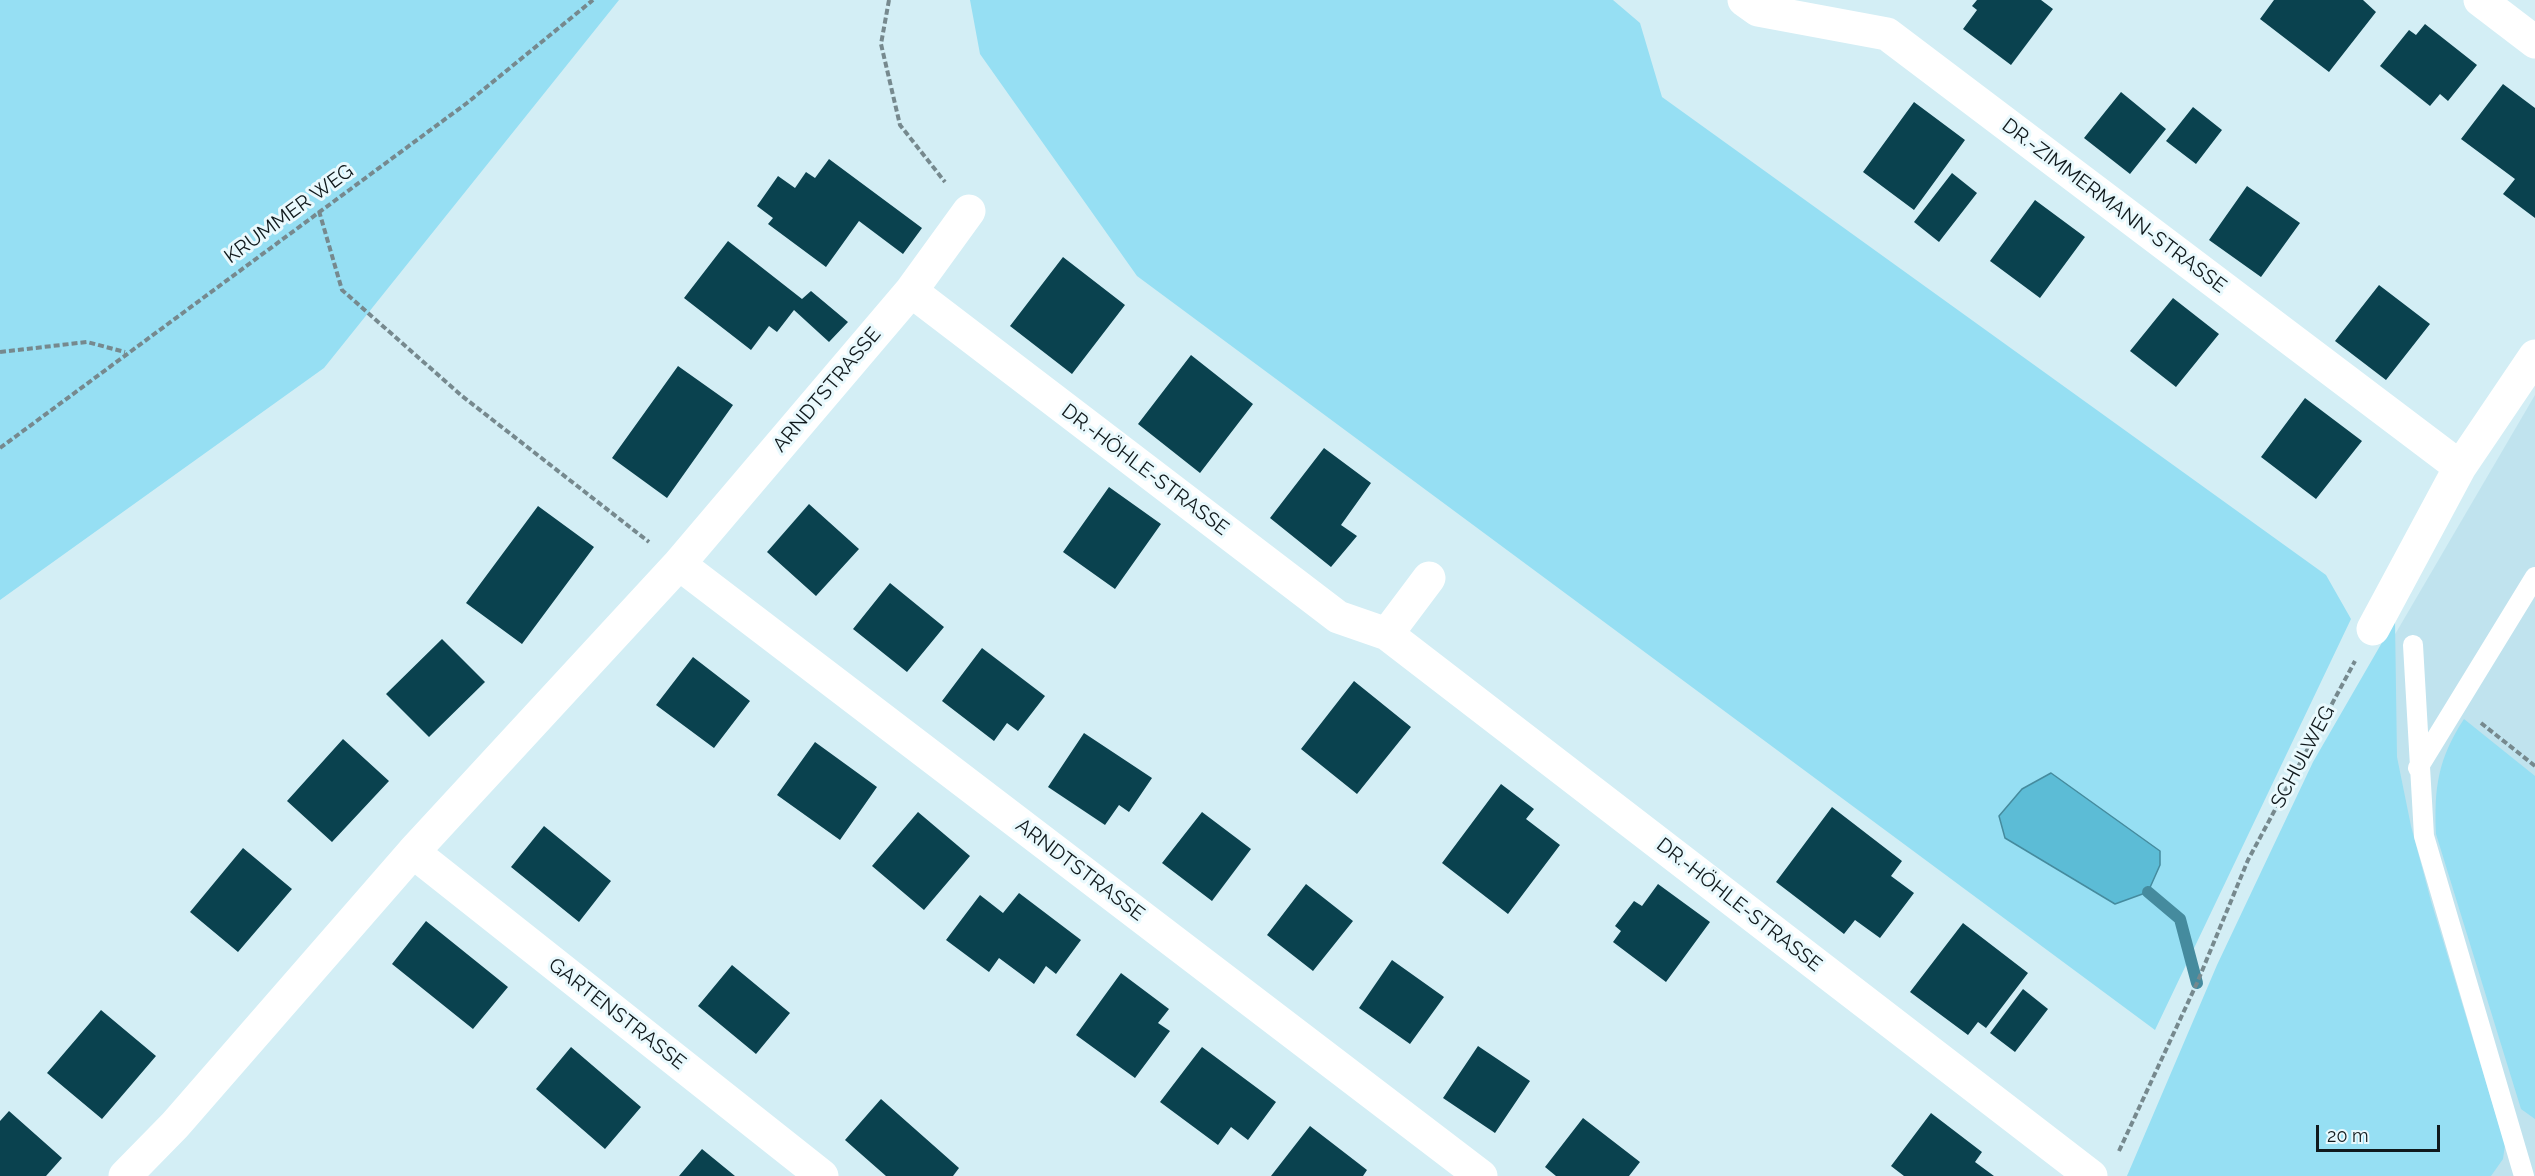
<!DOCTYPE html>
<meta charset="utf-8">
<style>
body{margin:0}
#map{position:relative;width:2535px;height:1176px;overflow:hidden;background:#d3eef5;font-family:Raleway,sans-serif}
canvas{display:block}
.scale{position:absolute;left:2316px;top:1125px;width:124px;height:27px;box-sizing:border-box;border:3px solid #10191c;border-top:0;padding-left:8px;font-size:18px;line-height:21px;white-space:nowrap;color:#10191c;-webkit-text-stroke:4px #e9f9fd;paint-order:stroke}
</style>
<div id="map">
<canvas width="2535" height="1176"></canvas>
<div class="scale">20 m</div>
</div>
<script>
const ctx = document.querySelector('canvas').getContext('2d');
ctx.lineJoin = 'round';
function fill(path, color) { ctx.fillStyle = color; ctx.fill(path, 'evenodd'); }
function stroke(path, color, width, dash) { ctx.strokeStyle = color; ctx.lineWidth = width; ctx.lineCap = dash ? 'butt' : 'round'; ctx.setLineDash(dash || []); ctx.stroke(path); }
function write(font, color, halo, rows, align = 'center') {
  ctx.font = font + ' Raleway,sans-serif'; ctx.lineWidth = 6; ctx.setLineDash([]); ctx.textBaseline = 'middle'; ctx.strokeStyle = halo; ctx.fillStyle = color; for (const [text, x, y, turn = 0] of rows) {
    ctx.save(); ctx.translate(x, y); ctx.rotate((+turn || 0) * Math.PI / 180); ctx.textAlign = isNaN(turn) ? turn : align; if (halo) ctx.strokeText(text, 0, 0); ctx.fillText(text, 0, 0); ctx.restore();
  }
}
fill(new Path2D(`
 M2535,395V1176H2127L2380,660Z`), '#c0e3ee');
fill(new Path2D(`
 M0,0H619L324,368L0,600Z
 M970,0H1613L1640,23L1662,97L2326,575L2351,619L2155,1030L1137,276L980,54Z
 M2395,620L2397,757L2411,826L2431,901L2505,1145L2503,1159L2491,1176H2127L2217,965L2313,762Z
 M2464,719L2535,776V1119L2521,1109L2436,834C2434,787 2438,759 2464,719Z`), '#96dff3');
const water = new Path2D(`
 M2051,773L2160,851V865L2148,892L2115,904L2005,838L1999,816L2022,789Z`);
fill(water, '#5cbcd6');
stroke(water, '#458b9e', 1.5);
stroke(new Path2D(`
 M2148,892L2180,919L2197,983`), '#458b9e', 12);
fill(new Path2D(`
 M1977,0H2041L2053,9L2011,65L1963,29L1977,10L1972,6Z
 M2274,0H2363L2376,12L2329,72L2260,19Z
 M2425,24L2477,65L2448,101L2440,94L2430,106L2380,66L2409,30L2416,35Z
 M2503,84L2535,108V218L2503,194L2515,179L2461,139Z
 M2121,92L2166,129L2130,174L2084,138Z
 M1914,102L1965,140L1914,210L1863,172Z
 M2193,107L2222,130L2196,164L2166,141Z
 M829,159L922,228L903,254L859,221L826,267L768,224L773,218L757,206L778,176L795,188L806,172L815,178Z
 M1952,173L1977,193L1939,242L1914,222Z
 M2247,186L2300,223L2261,277L2209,240Z
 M2035,200L2085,237L2040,298L1990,261Z
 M728,241L802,299L811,291L848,322L829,342L794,310L777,332L769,326L751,350L684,298Z
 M1063,257L1125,305L1072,374L1010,326Z
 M2379,285L2430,324L2386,380L2335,341Z
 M2173,298L2219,334L2176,387L2130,351Z
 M1191,355L1253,404L1200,473L1138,424Z
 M678,366L733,405L667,498L612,458Z
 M2305,398L2362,441L2316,499L2261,457Z
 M1324,448L1371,483L1341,525L1357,536L1331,567L1270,518Z
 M1109,487L1161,524L1115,589L1063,552Z
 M809,504L859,549L816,596L767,552Z
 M538,506L594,547L522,644L466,603Z
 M890,583L944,627L907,672L853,629Z
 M442,639L485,682L429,737L386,694Z
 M982,648L1045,696L1018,731L1007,723L994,741L942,701Z
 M693,657L750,701L714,748L656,705Z
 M1354,681L1411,727L1357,794L1301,749Z
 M1084,733L1152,778L1129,812L1119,805L1105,825L1048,787Z
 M343,739L389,781L332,842L287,801Z
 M815,742L877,787L840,840L777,795Z
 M1501,784L1534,809L1526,819L1560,845L1508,914L1442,863Z
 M1832,807L1902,861L1891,876L1914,893L1880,938L1855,920L1844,934L1776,882Z
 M918,812L970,856L924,910L872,866Z
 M1202,812L1251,849L1212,901L1162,863Z
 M544,826L611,881L579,922L511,867Z
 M243,848L292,889L238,952L190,912Z
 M1306,884L1353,921L1313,971L1267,935Z
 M1658,884L1710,922L1666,982L1613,942L1621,931L1615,926L1634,901L1642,906Z
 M1019,893L1081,940L1056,974L1046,966L1034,984L999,958L989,972L946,940L980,895L1003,913Z
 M426,921L508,987L473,1029L392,964Z
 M1963,923L2028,973L1986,1028L1978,1022L1968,1035L1910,992Z
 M1392,960L1444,997L1410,1044L1359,1008Z
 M732,965L790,1013L756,1054L698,1006Z
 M1121,973L1169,1009L1158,1023L1170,1031L1135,1078L1076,1035Z
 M2023,989L2048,1009L2015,1052L1990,1033Z
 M101,1010L156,1056L102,1119L47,1073Z
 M1478,1046L1530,1081L1495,1133L1443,1098Z
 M571,1047L641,1107L605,1149L536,1089Z
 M1202,1047L1276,1102L1248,1140L1231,1127L1218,1145L1160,1102Z
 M881,1099L959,1168L953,1176H886L845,1140Z
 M9,1111L62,1158L46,1176H0V1121Z
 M1931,1113L1982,1152L1975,1162L1994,1176H1904L1891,1166Z
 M1583,1118L1640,1162L1629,1176H1556L1545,1167Z
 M1310,1126L1367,1170L1363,1176H1271Z
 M702,1149L735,1176H679Z`), '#0a424f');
stroke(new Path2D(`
 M889,0L881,44L900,125L945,182
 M319,211L342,290L462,396L649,542
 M0,352L87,342L125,352
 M0,448L467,103L593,0
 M2481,723L2535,766
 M2119,1151L2197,983L2248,860L2355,661`), '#76898e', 4, [6, 3]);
stroke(new Path2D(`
 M2413,645L2424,836L2524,1176
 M2418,768L2535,577`), '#fff', 20);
stroke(new Path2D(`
 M1744,0L1758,10L1887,34L2460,467
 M2480,0L2535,42
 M911,291L1338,617L1387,634L2091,1176
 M679,564L1481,1176
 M2373,629L2460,467L2535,356
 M1387,634L1429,578
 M413,852L822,1176
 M125,1176L175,1125L413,852L679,564L911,291L969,211`), '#fff', 33);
write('20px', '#10191c', '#e9f9fd', [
 ["DR.-ZIMMERMANN-STRASSE",2114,206,37],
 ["KRUMMER WEG",289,214,-36],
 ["ARNDTSTRASSE",827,390,-50],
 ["DR.-HÖHLE-STRASSE",1145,470,37],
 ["SCHULWEG",2303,757,-62],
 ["ARNDTSTRASSE",1080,870,37],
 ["DR.-HÖHLE-STRASSE",1739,905,38],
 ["GARTENSTRASSE",617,1014,38]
]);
</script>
